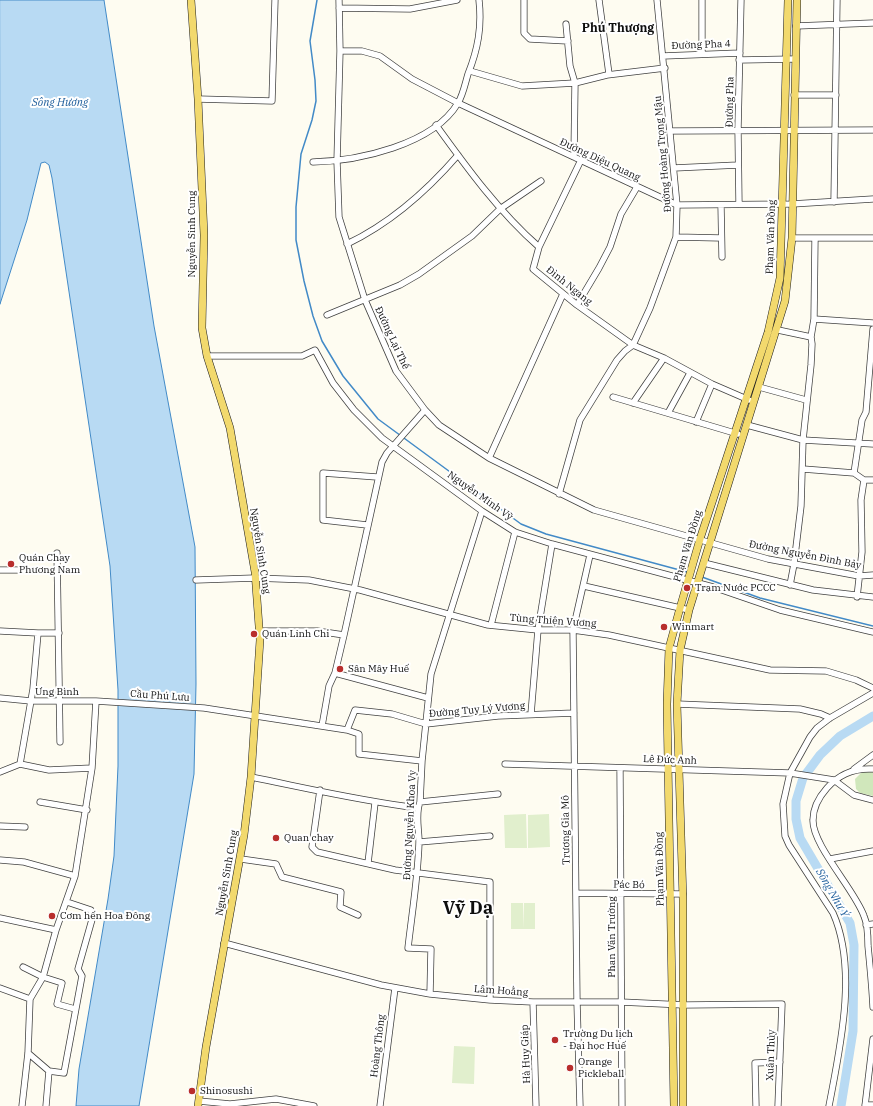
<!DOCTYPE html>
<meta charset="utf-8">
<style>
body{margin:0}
canvas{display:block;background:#fefcf1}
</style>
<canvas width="873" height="1106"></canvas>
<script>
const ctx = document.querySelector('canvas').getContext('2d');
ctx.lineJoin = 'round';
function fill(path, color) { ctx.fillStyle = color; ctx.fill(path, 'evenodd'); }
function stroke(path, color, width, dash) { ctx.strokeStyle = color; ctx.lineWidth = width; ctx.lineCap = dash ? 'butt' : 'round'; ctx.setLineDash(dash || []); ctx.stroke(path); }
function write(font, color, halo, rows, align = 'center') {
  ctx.font = font + ' "IBM Plex Serif",serif'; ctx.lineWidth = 4; ctx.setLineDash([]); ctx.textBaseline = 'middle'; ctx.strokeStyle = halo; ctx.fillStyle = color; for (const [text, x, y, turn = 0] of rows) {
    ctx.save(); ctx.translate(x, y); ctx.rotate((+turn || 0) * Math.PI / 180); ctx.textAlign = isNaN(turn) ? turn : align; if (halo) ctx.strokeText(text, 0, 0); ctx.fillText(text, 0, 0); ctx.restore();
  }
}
fill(new Path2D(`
 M862,772H873V796L860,793L856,789L855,779Z`), '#d0e7bb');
fill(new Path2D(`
 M526,814L527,848H505L504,815Z
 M549,814L550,847L528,848V815Z
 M511,903H523V929H511Z
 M524,903H535V929H523Z
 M454,1046L475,1047L474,1084L452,1083Z`), '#e1efcd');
const water = new Path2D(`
 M0,0H104L154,326L195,547L196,684L194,774L139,1106H76L79,1069L108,899L114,856L118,766V690L110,566L52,178L49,165L45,162L41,163L27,220L0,304Z`);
fill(water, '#b8daf3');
stroke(water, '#428ac7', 1);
stroke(new Path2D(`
 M317,0L310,41L315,80L316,101L312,120L301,154L296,207V240L304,281L313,316L322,341L343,376L378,419L521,524L546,534L687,572
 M702,577L760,598L873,626`), '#428ac7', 1.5);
stroke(new Path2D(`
 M841,1106L853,1031L854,945L850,923L800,838L796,819V801L803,778L820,755L840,736L873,716`), '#b8daf3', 9);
const minor = new Path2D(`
 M339,0L340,51L337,161L339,217L365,300L396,371L425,410L439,425L489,458L594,510L768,559L859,576L873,575
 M524,0V33L530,39L568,41
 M599,0L609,74
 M339,8L410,9L457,0
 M566,24L570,66L575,83L574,157
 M796,26L873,23
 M340,51H362L380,56L412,79L458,103L677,205L792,204L873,199
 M702,54V0
 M663,56L740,53
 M739,60L795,59
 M470,71L522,86L575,83L607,75L665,68
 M794,95H836
 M198,99L272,101L275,0
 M436,125C467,168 499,212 539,247L533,269L577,305L633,345L664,358L712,384L749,400
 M670,131L873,130
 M313,162C358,161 433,145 458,103C463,95 465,84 468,74C478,49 482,27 479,0
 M674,168L738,165
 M834,202L837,0
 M739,204L738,129L741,0
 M721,205L722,257
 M676,237L721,238
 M792,238H873
 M347,244C391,223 426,192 458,155
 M539,247L581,160
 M577,305L599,268L610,247L621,214L637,187
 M327,315L400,285L419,274L472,236L500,209L541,181
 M814,319L873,323
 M778,330L811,337
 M207,356H302L315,350L333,383L354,410L382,438L482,511L515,532L552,544L713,587L780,610L873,632
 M759,387L806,400
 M613,397L738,434
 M633,403L664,358
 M668,413L690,373
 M696,422L712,384
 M747,425L803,440L873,444
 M489,458L563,294
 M803,469L854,473L864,480H873
 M854,473L862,420L866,412L873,329
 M559,494L580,420L617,360L625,351L633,345L650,308L676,237L677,205L657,0
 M367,525L323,520V473L377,477
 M57,553L60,742
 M704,563L813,590L873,597
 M0,570H27
 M196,580L255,578L309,580L360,590L488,625L538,630H573L609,635L770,670L826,671L856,680L873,688
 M790,585L794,564L801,506L803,440L811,365L812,344L811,337L814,319L815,239
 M584,586L689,610
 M857,597L862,552L861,500L864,480
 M491,625L515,532
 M0,631L38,633H59
 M260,631H317L344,635
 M335,673L428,698
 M0,698L31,701H96L204,708L347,730L359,734V754L422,761
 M677,704L800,709L821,714L830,718
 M531,714L538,630L552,544
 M322,726L329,686L335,673L344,635L382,462L387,453L425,410
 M347,730L355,710L392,714L426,724L498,716L574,713
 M20,764L33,689L38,633
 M505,764L790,773L834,780L854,795L873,800
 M620,768L622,1106
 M854,769L873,755
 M873,769C855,768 839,774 827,788C819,797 813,807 813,820C812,845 855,890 864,916C868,925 868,936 868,946C870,966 872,986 873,1007
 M0,772L20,764L49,770L92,768
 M251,777C306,788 361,801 418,808
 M320,790L312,847L317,852L395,870L490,882V1000
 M40,802L87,810
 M420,802L498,794
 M0,826L25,827
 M419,842L490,836
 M241,859L276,864L282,877L341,892L340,907L358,915
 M830,859L873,851
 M0,860L24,862L75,876
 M368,863L375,803
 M576,893L683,894
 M0,918L56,930
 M866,925L873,924
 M224,943L381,985L430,994L490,1000L533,1002H621L684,1005L782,1004L778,1106
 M23,967L43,977L62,983L57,1004L75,1009
 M0,988L30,999
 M430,994L431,949L408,948C412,913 418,877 419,842C419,829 415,814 420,802L422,761L431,674L482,511
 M533,1002L536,1106
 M28,1053L49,1071L64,1073L82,976L78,969L93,916L91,910L67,902
 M199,1101L230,1104L276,1099L314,1106
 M865,1105H873
 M22,1106L28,1053L30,999L43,977L56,930L75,876L92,768L96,701
 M46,1106L49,1071
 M380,1106L395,988
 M580,1106L577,1002L573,630L590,555
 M756,1106L755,1063L780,1062
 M829,1106C840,1048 858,969 833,913L789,845L785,836L783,804L790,773L810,737L817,728L830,718L873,693
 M865,1106L873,1039`);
const major = new Path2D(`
 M191,0L198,99L204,235L202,328L207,356L230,428L255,572L260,640L251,777L244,835L206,1047L198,1106
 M674,1106L667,704L669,648L680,608L700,539L768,332L780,278L788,0
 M683,1106V900L677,704L680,650L689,610L785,301L792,238L797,0`);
stroke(minor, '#414141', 7);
stroke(major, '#1f1f1f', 8);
stroke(minor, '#fff', 5.5);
stroke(major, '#f2d96d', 7);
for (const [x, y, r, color] of [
 [11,564,4,"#b82e2d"],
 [687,588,4,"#b82e2d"],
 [664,627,4,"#b82e2d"],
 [254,634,4,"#b82e2d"],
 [340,669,4,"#b82e2d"],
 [276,838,4,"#b82e2d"],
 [52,916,4,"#b82e2d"],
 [555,1040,4,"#b82e2d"],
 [570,1068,4,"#b82e2d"],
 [192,1091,4,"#b82e2d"]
]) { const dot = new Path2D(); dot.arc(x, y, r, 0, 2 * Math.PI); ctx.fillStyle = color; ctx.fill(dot); stroke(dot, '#fff', 1.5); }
write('10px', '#0e0e0e', '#fff', [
 ["Đường Pha 4",701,45,-2],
 ["Đường Pha",730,102,-89],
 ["Đường Hoàng Trọng Mậu",663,154,-95],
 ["Đường Diệu Quang",600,160,25],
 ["Nguyễn Sinh Cung",192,234,-90],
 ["Phạm Văn Đồng",771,237,-88],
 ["Đình Ngang",569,286,39],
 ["Đường Lại Thế",392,338,65],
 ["Nguyễn Minh Vỹ",480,496,35],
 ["Phạm Văn Đồng",688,546,-73],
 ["Nguyễn Sinh Cung",260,551,81],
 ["Đường Nguyễn Đình Bảy",805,555,11],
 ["Tùng Thiện Vương",553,621,4],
 ["Ưng Bình",57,692],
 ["Cầu Phú Lưu",160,696,4],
 ["Đường Tuy Lý Vương",477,710,-5],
 ["Lê Đức Anh",670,760,2],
 ["Đường Nguyễn Khoa Vy",410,825,-87],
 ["Trương Gia Mô",566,830,-91],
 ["Phạm Văn Đồng",660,869,-91],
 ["Nguyễn Sinh Cung",227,873,-80],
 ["Pác Bó",629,885,1],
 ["Phan Văn Trường",612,937,-90],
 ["Lâm Hoằng",501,991,4],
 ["Hoàng Thông",378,1046,-83],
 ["Hà Huy Giáp",526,1054,-92],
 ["Xuân Thủy",771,1055,-88]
]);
write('10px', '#0e0e0e', '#fff', [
 ["Quán Chay",19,558],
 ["Phương Nam",19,570],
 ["Trạm Nước PCCC",695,588],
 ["Winmart",672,627],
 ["Quán Linh Chi",262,634],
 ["Sân Mây Huế",348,669],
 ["Quan chay",284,838],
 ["Cơm hến Hoa Đông",60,916],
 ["Trường Du lịch",563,1034],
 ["- Đại học Huế",563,1046],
 ["Orange",578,1062],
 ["Pickleball",578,1074],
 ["Shinosushi",200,1091]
], 'left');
write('italic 11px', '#1d5d9b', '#fff', [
 ["Sông Hương",60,103],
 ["Sông Như Ý",832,893,60]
]);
write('bold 12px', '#0e0e0e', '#fff', [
 ["Phú Thượng",618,29]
]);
write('bold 18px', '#0e0e0e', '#fff', [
 ["Vỹ Dạ",468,909]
]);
</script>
